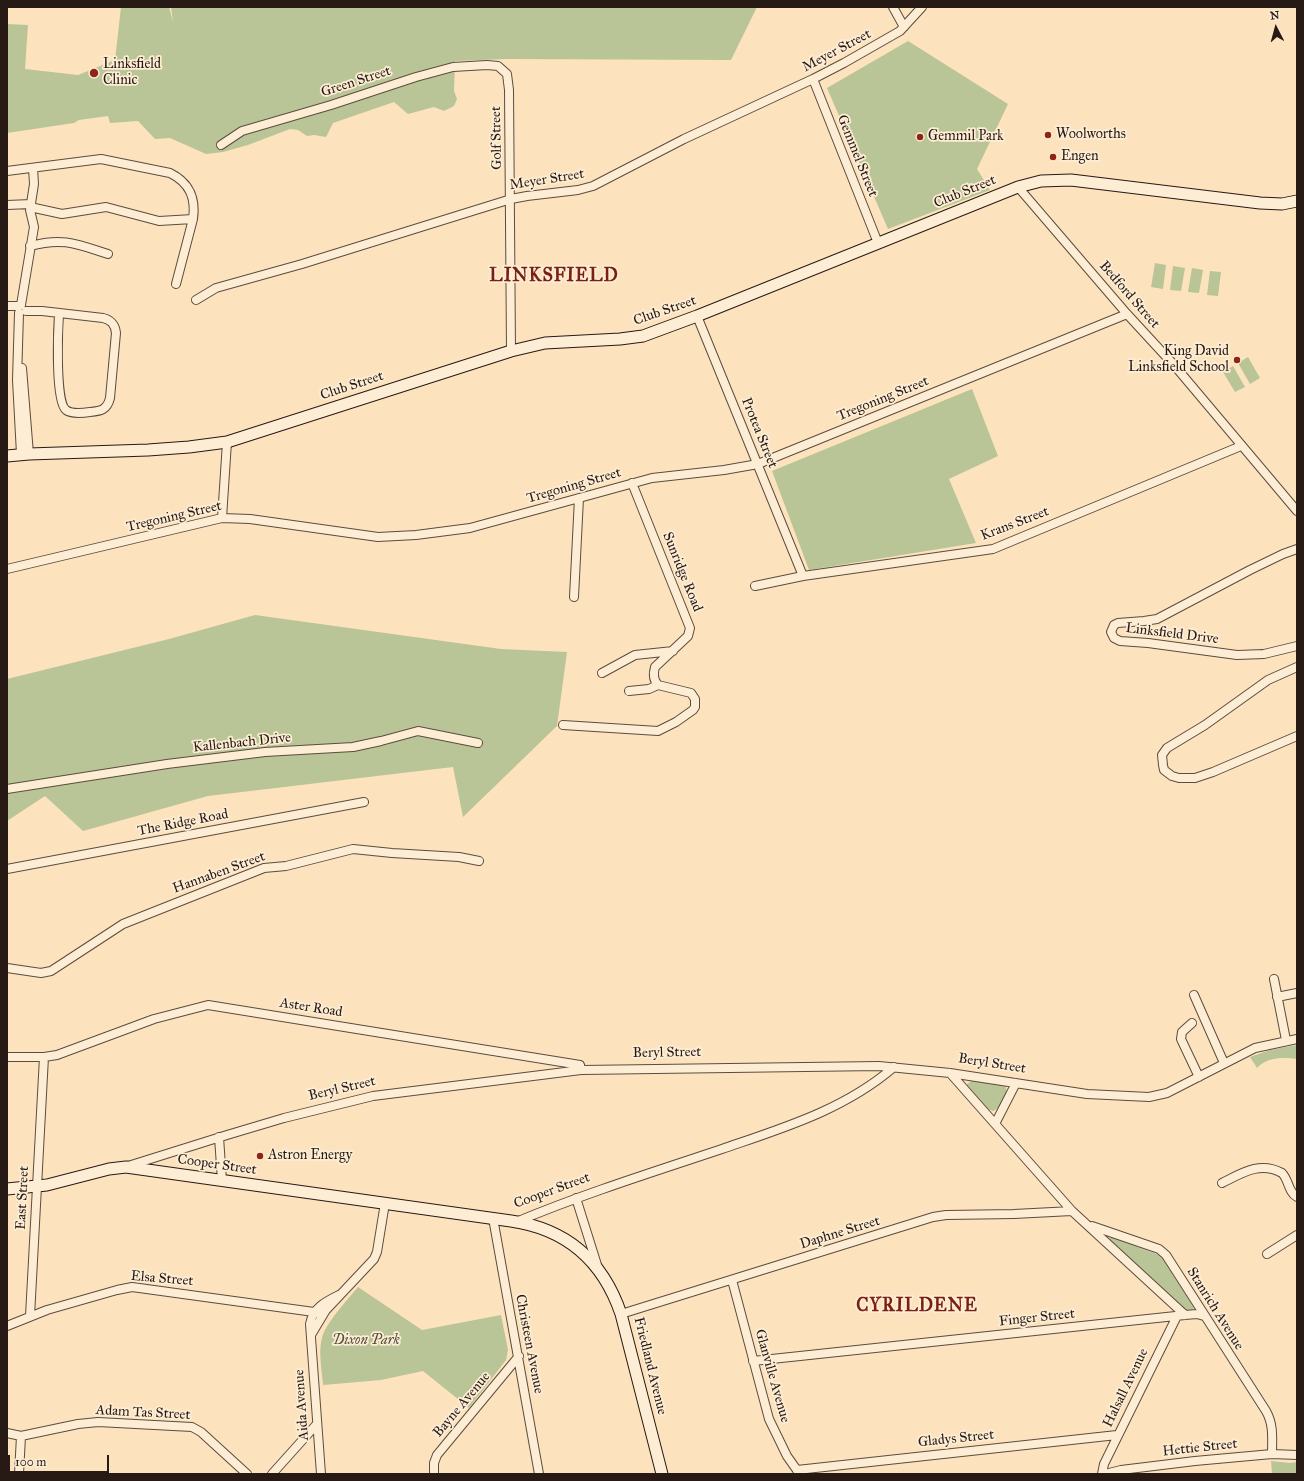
<!DOCTYPE html>
<style>
body{margin:0}
#map{position:relative;width:1304px;height:1481px;overflow:hidden;background:#fce3be;font-family:"IM FELL Great Primer",serif}
canvas{display:block}
.frame{position:absolute;inset:0;border:8px solid #271913;pointer-events:none}
.north{position:absolute;left:1256px;top:8px;width:40px;height:40px;-webkit-text-stroke:3px #fdedd5;paint-order:stroke;rotate:354deg;font-size:11px;font-weight:700;line-height:16px;text-align:center;color:#271913}
.north::after{content:'';display:block;margin:auto;width:14px;height:18px;background:#271913;clip-path:polygon(50% 0,100% 100%,50% 72%,0 100%)}
.scale{position:absolute;left:8px;top:1455px;width:101px;height:18px;box-sizing:border-box;border:2px solid #271913;border-top:0;padding-left:5px;font-size:12px;line-height:14px;white-space:nowrap;color:#271913;-webkit-text-stroke:3px #fdedd5;paint-order:stroke}
</style>
<div id="map">
<canvas width="1304" height="1481"></canvas>
<div class="frame"></div>
<div class="north">N</div>
<div class="scale">100 m</div>
</div>
<script>
const ctx = document.querySelector('canvas').getContext('2d');
ctx.lineJoin = 'round';
function fill(path, color) { ctx.fillStyle = color; ctx.fill(path, 'evenodd'); }
function stroke(path, color, width, dash) { ctx.strokeStyle = color; ctx.lineWidth = width; ctx.lineCap = dash ? 'butt' : 'round'; ctx.setLineDash(dash || []); ctx.stroke(path); }
function write(font, color, halo, rows, align = 'center') {
  ctx.font = font + ' "IM FELL Great Primer",serif'; ctx.lineWidth = 3.5; ctx.setLineDash([]); ctx.textBaseline = 'middle'; ctx.strokeStyle = halo; ctx.fillStyle = color; for (const [text, x, y, turn = 0] of rows) {
    ctx.save(); ctx.translate(x, y); ctx.rotate((+turn || 0) * Math.PI / 180); ctx.textAlign = isNaN(turn) ? turn : align; if (halo) ctx.strokeText(text, 0, 0); ctx.fillText(text, 0, 0); ctx.restore();
  }
}
fill(new Path2D(`
 M121,7H169L173,22L171,7H757L731,60L508,59L455,61L454,91L457,99L454,106L444,111L434,107L408,114L394,102L333,123L326,137L314,135L307,136L298,130L290,129L248,145L223,152L206,154L170,138L155,139L138,121L110,123L108,116L79,120L74,123L7,133V24L28,25L25,69L78,75L115,60Z
 M908,41L1008,104L977,169L990,190L888,229L827,88Z
 M1155,263L1166,265L1163,289L1151,287Z
 M1173,266L1185,268L1181,291L1170,290Z
 M1192,268L1203,270L1199,293L1188,292Z
 M1210,271L1221,272L1218,296L1207,295Z
 M1248,357L1260,378L1250,384L1238,363Z
 M1233,366L1245,387L1235,392L1223,372Z
 M972,389L998,456L949,479L976,543L809,570L772,471Z
 M255,615L501,649L567,652L557,726L463,817L453,767L208,796L83,831L45,796L7,821V679L169,639Z
 M1297,1045V1059C1283,1057 1267,1057 1257,1068L1250,1057L1270,1050Z
 M973,1080L1001,1084L1006,1087C1008,1096 1002,1108 993,1111C982,1108 974,1095 967,1087V1084Z
 M1111,1237L1159,1255L1163,1259L1194,1308L1191,1311H1186L1108,1239Z
 M358,1287L422,1330L501,1315L508,1350L506,1360L469,1408L423,1371L381,1380L323,1385C322,1371 318,1352 322,1338C325,1324 348,1299 358,1287Z
 M1271,1461L1290,1463L1297,1462V1474H1272Z`), '#b9c596');
const minor = new Path2D(`
 M893,7L904,27
 M813,79L878,243
 M221,145L242,131L331,105L416,77L453,67L487,65L498,66L507,74L509,90L511,351
 M7,171L101,159L170,173C190,183 196,198 193,219L176,284
 M1018,187L1127,314L1174,365L1297,511
 M7,205L31,204
 M30,207L62,214L106,207L159,221L193,219
 M30,246C63,237 77,244 108,254
 M196,300L216,288L302,264L511,199L527,196L578,190L593,186L684,139L813,79L844,63L900,31L922,7
 M21,305L34,227L30,210L34,184L33,168
 M7,306H19
 M26,311H42L103,318C111,320 115,324 116,333L110,398C107,410 101,411 90,412C83,413 71,414 66,410C55,402 58,329 59,313
 M19,313L17,380L21,454
 M697,316L803,576L993,549L1241,446
 M22,368L29,454
 M222,518L227,442
 M1297,549L1283,554L1250,570L1157,619L1144,621L1118,623L1114,625L1111,632L1114,638L1120,641L1148,643L1237,655L1264,654L1297,646
 M7,569L222,518L250,519L378,537L416,535L470,528L652,478L724,470L758,464L1127,314
 M755,586L803,576
 M574,597L579,498
 M1297,667L1268,680L1205,725L1167,748L1162,755L1163,765L1164,770L1172,776L1179,778H1195L1213,772L1297,736
 M602,673L635,655L673,651
 M629,691L649,689L658,685
 M563,725L658,731L676,722L693,710L695,707V699L691,693L658,685C653,680 653,674 655,667L688,636L690,628L632,483
 M7,789L167,764L265,752L353,747L381,741L418,731L478,743
 M7,869L364,802
 M7,968L41,973L51,971L123,924L264,868L286,866L353,849L392,853L459,857L479,861
 M1274,979L1286,1040
 M1194,995L1224,1063
 M1277,997L1297,993
 M1192,1023L1182,1032L1181,1039L1199,1077
 M7,1057H44L57,1055L154,1019L208,1005L580,1065L581,1070
 M950,1073L1072,1211L1185,1315
 M995,1124L1016,1083
 M219,1137L222,1181
 M128,1166L227,1135L284,1118L373,1096L581,1070L879,1066L950,1073L1087,1094L1149,1097L1167,1093L1255,1048L1297,1039
 M1222,1183C1242,1173 1260,1161 1282,1173C1289,1180 1288,1192 1297,1197
 M576,1198L598,1268
 M493,1218L539,1474
 M516,1222C583,1194 653,1172 722,1149C783,1128 844,1110 894,1067
 M1092,1226L1159,1249L1166,1255L1266,1411C1274,1425 1272,1439 1272,1454
 M1267,1254L1297,1235
 M732,1280L769,1419L787,1456L799,1473
 M621,1314L933,1217L946,1215L1014,1214L1072,1211
 M30,1316L44,1057
 M7,1326L47,1310L117,1290L132,1287L314,1312L322,1315
 M311,1335L326,1310L374,1259L377,1252L385,1203
 M753,1361L1185,1315L1197,1314L1204,1316
 M7,1433L21,1436L78,1424L98,1422L192,1427L201,1432L247,1474
 M797,1470L1117,1435
 M19,1474L21,1436
 M272,1474L316,1425
 M321,1474L310,1324C313,1307 327,1301 341,1294
 M434,1474V1463L437,1455L519,1356
 M1102,1474L1104,1464L1177,1316
 M1105,1474L1121,1470L1195,1461L1272,1454L1297,1455`);
const secondary = new Path2D(`
 M7,456L29,454L148,450L189,447L227,442L511,351L545,343L620,339L643,336L697,316L1018,187L1041,181L1071,180L1260,203L1282,204L1297,201
 M7,1189L47,1185L109,1169L126,1167L511,1221C567,1229 603,1261 621,1314L662,1474`);
stroke(minor, '#5c4c3e', 10);
stroke(secondary, '#271913', 13);
stroke(minor, '#fdedd5', 8);
stroke(secondary, '#fdedd5', 11);
for (const [x, y, r, color] of [
 [94,73,5,"#8f2418"],
 [1048,135,4,"#8f2418"],
 [920,137,4,"#8f2418"],
 [1053,157,4,"#8f2418"],
 [1237,360,4,"#8f2418"],
 [260,1156,4,"#8f2418"]
]) { const dot = new Path2D(); dot.arc(x, y, r, 0, 2 * Math.PI); ctx.fillStyle = color; ctx.fill(dot); stroke(dot, '#fdedd5', 1.5); }
write('14px', '#271913', '#fdedd5', [
 ["Meyer Street",837,51,-28],
 ["Green Street",356,82,-18],
 ["Golf Street",497,138,-91],
 ["Gemmel Street",857,156,68],
 ["Meyer Street",547,180,-9],
 ["Club Street",965,192,-22],
 ["Bedford Street",1129,295,49],
 ["Club Street",665,311,-19],
 ["Club Street",352,386,-18],
 ["Tregoning Street",883,399,-22],
 ["Protea Street",759,433,68],
 ["Tregoning Street",574,486,-16],
 ["Tregoning Street",174,517,-13],
 ["Krans Street",1015,524,-21],
 ["Sunridge Road",682,572,68],
 ["Linksfield Drive",1172,634,7],
 ["Kallenbach Drive",242,743,-6],
 ["The Ridge Road",183,823,-11],
 ["Hannaben Street",219,873,-20],
 ["Aster Road",311,1008,9],
 ["Beryl Street",667,1053,-1],
 ["Beryl Street",992,1064,9],
 ["Beryl Street",342,1089,-13],
 ["Cooper Street",217,1165,8],
 ["Cooper Street",552,1191,-20],
 ["East Street",23,1198,-87],
 ["Daphne Street",840,1233,-17],
 ["Elsa Street",162,1279,5],
 ["Stanrich Avenue",1215,1309,58],
 ["Finger Street",1037,1318,-6],
 ["Christeen Avenue",529,1344,79],
 ["Friedland Avenue",650,1366,76],
 ["Glanville Avenue",772,1376,74],
 ["Halsall Avenue",1126,1388,-64],
 ["Aida Avenue",302,1405,-94],
 ["Bayne Avenue",462,1405,-50],
 ["Adam Tas Street",143,1413,3],
 ["Gladys Street",956,1439,-6],
 ["Hettie Street",1200,1448,-6]
]);
write('14px', '#271913', '#fdedd5', [
 ["Linksfield",103,65],
 ["Clinic",103,81],
 ["Woolworths",1056,135],
 ["Gemmil Park",928,137],
 ["Engen",1061,157],
 ["King David",1229,352,"right"],
 ["Linksfield School",1229,368,"right"],
 ["Astron Energy",268,1156]
], 'left');
write('italic 14px', '#534d3a', '#fdedd5', [
 ["Dixon Park",366,1341]
]);
ctx.letterSpacing = '1px';
write('bold 18px', '#7a1f14', '#fdedd5', [
 ["LINKSFIELD",554,277],
 ["CYRILDENE",917,1307]
]);
ctx.letterSpacing = '0px';
</script>
